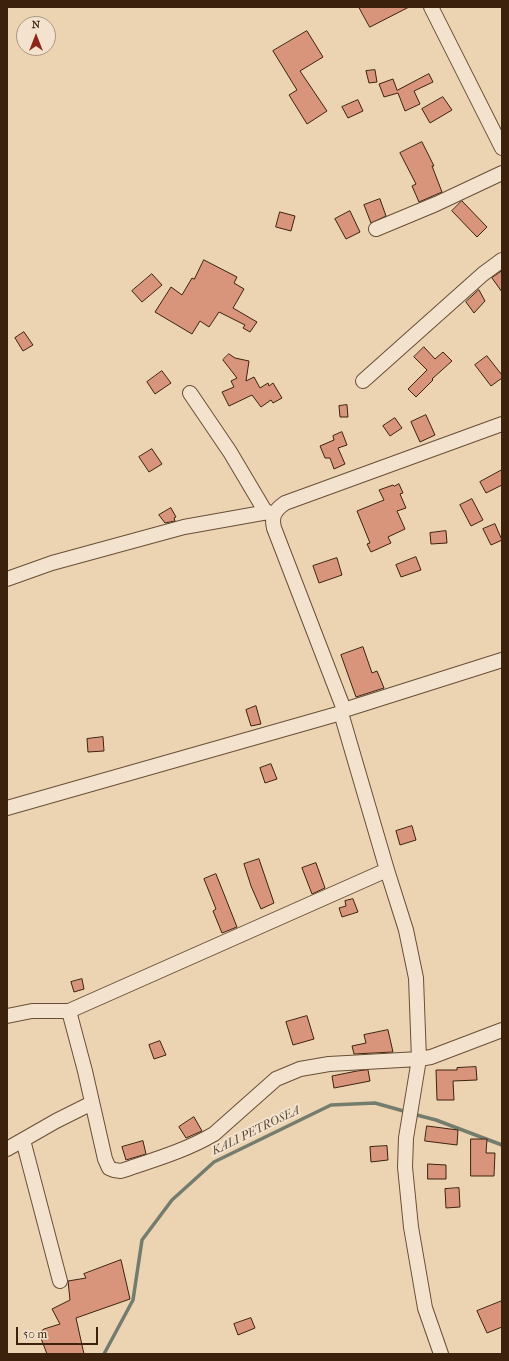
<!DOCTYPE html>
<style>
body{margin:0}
#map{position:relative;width:509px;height:1361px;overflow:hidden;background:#ecd4b3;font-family:"IM FELL French Canon",serif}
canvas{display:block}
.frame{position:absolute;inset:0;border:8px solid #3c220d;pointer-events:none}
.north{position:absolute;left:16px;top:16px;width:40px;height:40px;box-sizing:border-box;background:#f3e3ce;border:1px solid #aa9681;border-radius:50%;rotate:0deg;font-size:11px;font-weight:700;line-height:16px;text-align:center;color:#3c220d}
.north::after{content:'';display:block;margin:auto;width:14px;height:18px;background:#8f2418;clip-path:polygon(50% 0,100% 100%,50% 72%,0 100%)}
.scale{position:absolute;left:16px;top:1327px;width:82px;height:18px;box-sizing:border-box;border:2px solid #3c220d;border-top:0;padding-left:5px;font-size:12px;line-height:14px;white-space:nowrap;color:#3c220d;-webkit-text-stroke:3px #f3e3ce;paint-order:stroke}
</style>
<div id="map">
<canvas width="509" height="1361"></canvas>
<div class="frame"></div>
<div class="north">N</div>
<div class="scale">50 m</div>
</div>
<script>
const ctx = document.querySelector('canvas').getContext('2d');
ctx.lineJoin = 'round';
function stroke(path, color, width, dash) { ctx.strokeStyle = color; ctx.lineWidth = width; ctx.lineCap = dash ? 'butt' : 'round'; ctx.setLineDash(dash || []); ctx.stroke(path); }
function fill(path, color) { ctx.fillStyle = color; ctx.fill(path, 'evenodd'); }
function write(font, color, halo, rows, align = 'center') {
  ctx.font = font + ' "IM FELL French Canon",serif'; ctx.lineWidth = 4; ctx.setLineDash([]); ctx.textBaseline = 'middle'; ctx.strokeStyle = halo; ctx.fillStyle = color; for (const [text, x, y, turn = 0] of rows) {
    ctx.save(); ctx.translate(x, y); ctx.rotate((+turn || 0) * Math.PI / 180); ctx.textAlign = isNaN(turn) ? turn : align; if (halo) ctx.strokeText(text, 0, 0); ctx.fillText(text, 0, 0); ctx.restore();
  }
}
stroke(new Path2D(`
 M413,1114L436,1120L502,1145
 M104,1354L133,1300L142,1240L172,1200L214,1162L331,1105L375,1103L407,1112`), '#747c6e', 3.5);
const building = new Path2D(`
 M359,7H409L370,27Z
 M307,31L323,57L300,71L327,111L307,124L289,95L297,90L273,51Z
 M375,70L377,82L369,83L366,71Z
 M429,74L433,82L414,91L420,104L405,111L398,93L384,97L379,84L393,79L397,90Z
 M443,97L452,110L430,123L422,109Z
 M358,100L363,111L348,118L342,107Z
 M422,142L434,166H432L442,192L419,202L412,186L416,184L400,153Z
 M380,199L386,216L371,223L364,205Z
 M462,201L487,227L477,237L452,211Z
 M350,211L360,232L346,239L335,219Z
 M280,212L295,216L291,231L276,227Z
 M204,260L237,277L234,283L244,289L233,308L257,322L250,332L243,328L245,325L219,312L209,327L200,321L192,334L155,312L171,287L182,295L192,278L194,279Z
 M502,271V292L492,278Z
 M152,274L162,285L142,302L132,291Z
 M479,290L485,301L474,313L466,302Z
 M24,332L33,345L23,351L15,338Z
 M424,347L435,359L443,352L452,361L432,379L433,380L416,397L408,389L427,370L414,357Z
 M229,354L235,358L249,361L246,381L254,377L260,388L268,383L269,386L273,383L282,398L273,403L271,400L261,407L252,395L229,406L222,392L234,387L231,381L237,378L223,360Z
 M487,356L502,375V378L491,386L475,365Z
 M162,371L171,383L155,394L147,382Z
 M347,405L348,417H340L339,406Z
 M426,415L435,435L420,442L411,422Z
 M395,418L402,428L390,436L383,426Z
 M342,432L347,445L338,448L345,464L334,469L330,458H325L320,446L334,440L333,436Z
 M152,449L162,464L149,472L139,457Z
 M502,470V485L486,493L480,482Z
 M399,484L403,493L400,494L406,508L397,511L405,529L388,537L391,543L371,552L367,544L370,543L357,511L384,500L379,490L393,485L394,486Z
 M472,499L483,520L471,526L460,505Z
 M171,508L176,517L174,518L175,521L165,523L159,515Z
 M495,524L502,540L491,545L483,529Z
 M446,531L447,543L431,544L430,533Z
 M416,557L421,570L401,577L396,565Z
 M337,558L342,575L319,583L313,566Z
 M363,647L372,673L377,671L384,688L356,697L341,655Z
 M256,706L261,724L251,726L246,710Z
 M103,737L104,751L88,752L87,739Z
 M271,764L277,779L265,783L260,768Z
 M412,826L416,840L400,845L396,831Z
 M259,859L274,903L261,909L251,886L244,864Z
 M316,863L325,888L312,894L302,868Z
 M216,874L237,927L222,933L213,911L216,909L204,879Z
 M353,899L358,912L342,917L339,908L346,906L345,901Z
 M82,979L84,989L74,992L71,982Z
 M307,1016L314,1039L293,1045L286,1022Z
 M388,1030L393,1052L354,1054L352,1046L366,1043L364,1035Z
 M160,1041L166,1055L154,1059L149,1045Z
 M476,1067L477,1080L453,1081L454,1100H437L436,1070H457V1068Z
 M368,1070L370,1081L334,1088L332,1076L357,1071Z
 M194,1117L202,1131L186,1138L179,1127Z
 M427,1126L458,1130L457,1145L425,1141Z
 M471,1139H487L486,1153H495L494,1176H471Z
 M143,1141L146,1154L126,1160L122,1147Z
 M387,1146L388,1160L371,1162L370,1147Z
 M428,1164L446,1165V1179H428Z
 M459,1188L460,1207L446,1208L445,1189Z
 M121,1260L130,1299L76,1318L84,1354H47L39,1333L44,1329L60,1324L52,1309L70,1300L68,1281L86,1278L84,1274Z
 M502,1301V1327L487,1333L477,1311Z
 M251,1318L255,1328L238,1335L234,1324Z`);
fill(building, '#d9947c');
stroke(building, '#3c220d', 1);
const minor = new Path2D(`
 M431,7L502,148
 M376,229L436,204L502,173
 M363,381L483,274L502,260
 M190,393L230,452L265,511L273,515
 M7,579L52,563L184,527L268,512
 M344,710L502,660
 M341,713L387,870L406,930L416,978L419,1059L406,1138L405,1167L411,1227L425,1308L441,1354
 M7,808L341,713L344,710L343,707L274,528C271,516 275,510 285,503L502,424
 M387,870L69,1011L85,1071L105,1159L109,1168L114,1170L121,1171C153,1160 185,1151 214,1134L276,1079L300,1069L329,1064L419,1059L431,1057L502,1030
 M7,1016L32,1011H69
 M23,1140L60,1281
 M7,1149L56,1121L92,1103`);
stroke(minor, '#684e36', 16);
stroke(minor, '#f3e3ce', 14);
write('italic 12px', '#534835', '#f3e3ce', [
 ["KALI PETROSEA",256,1131,-26]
]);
</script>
